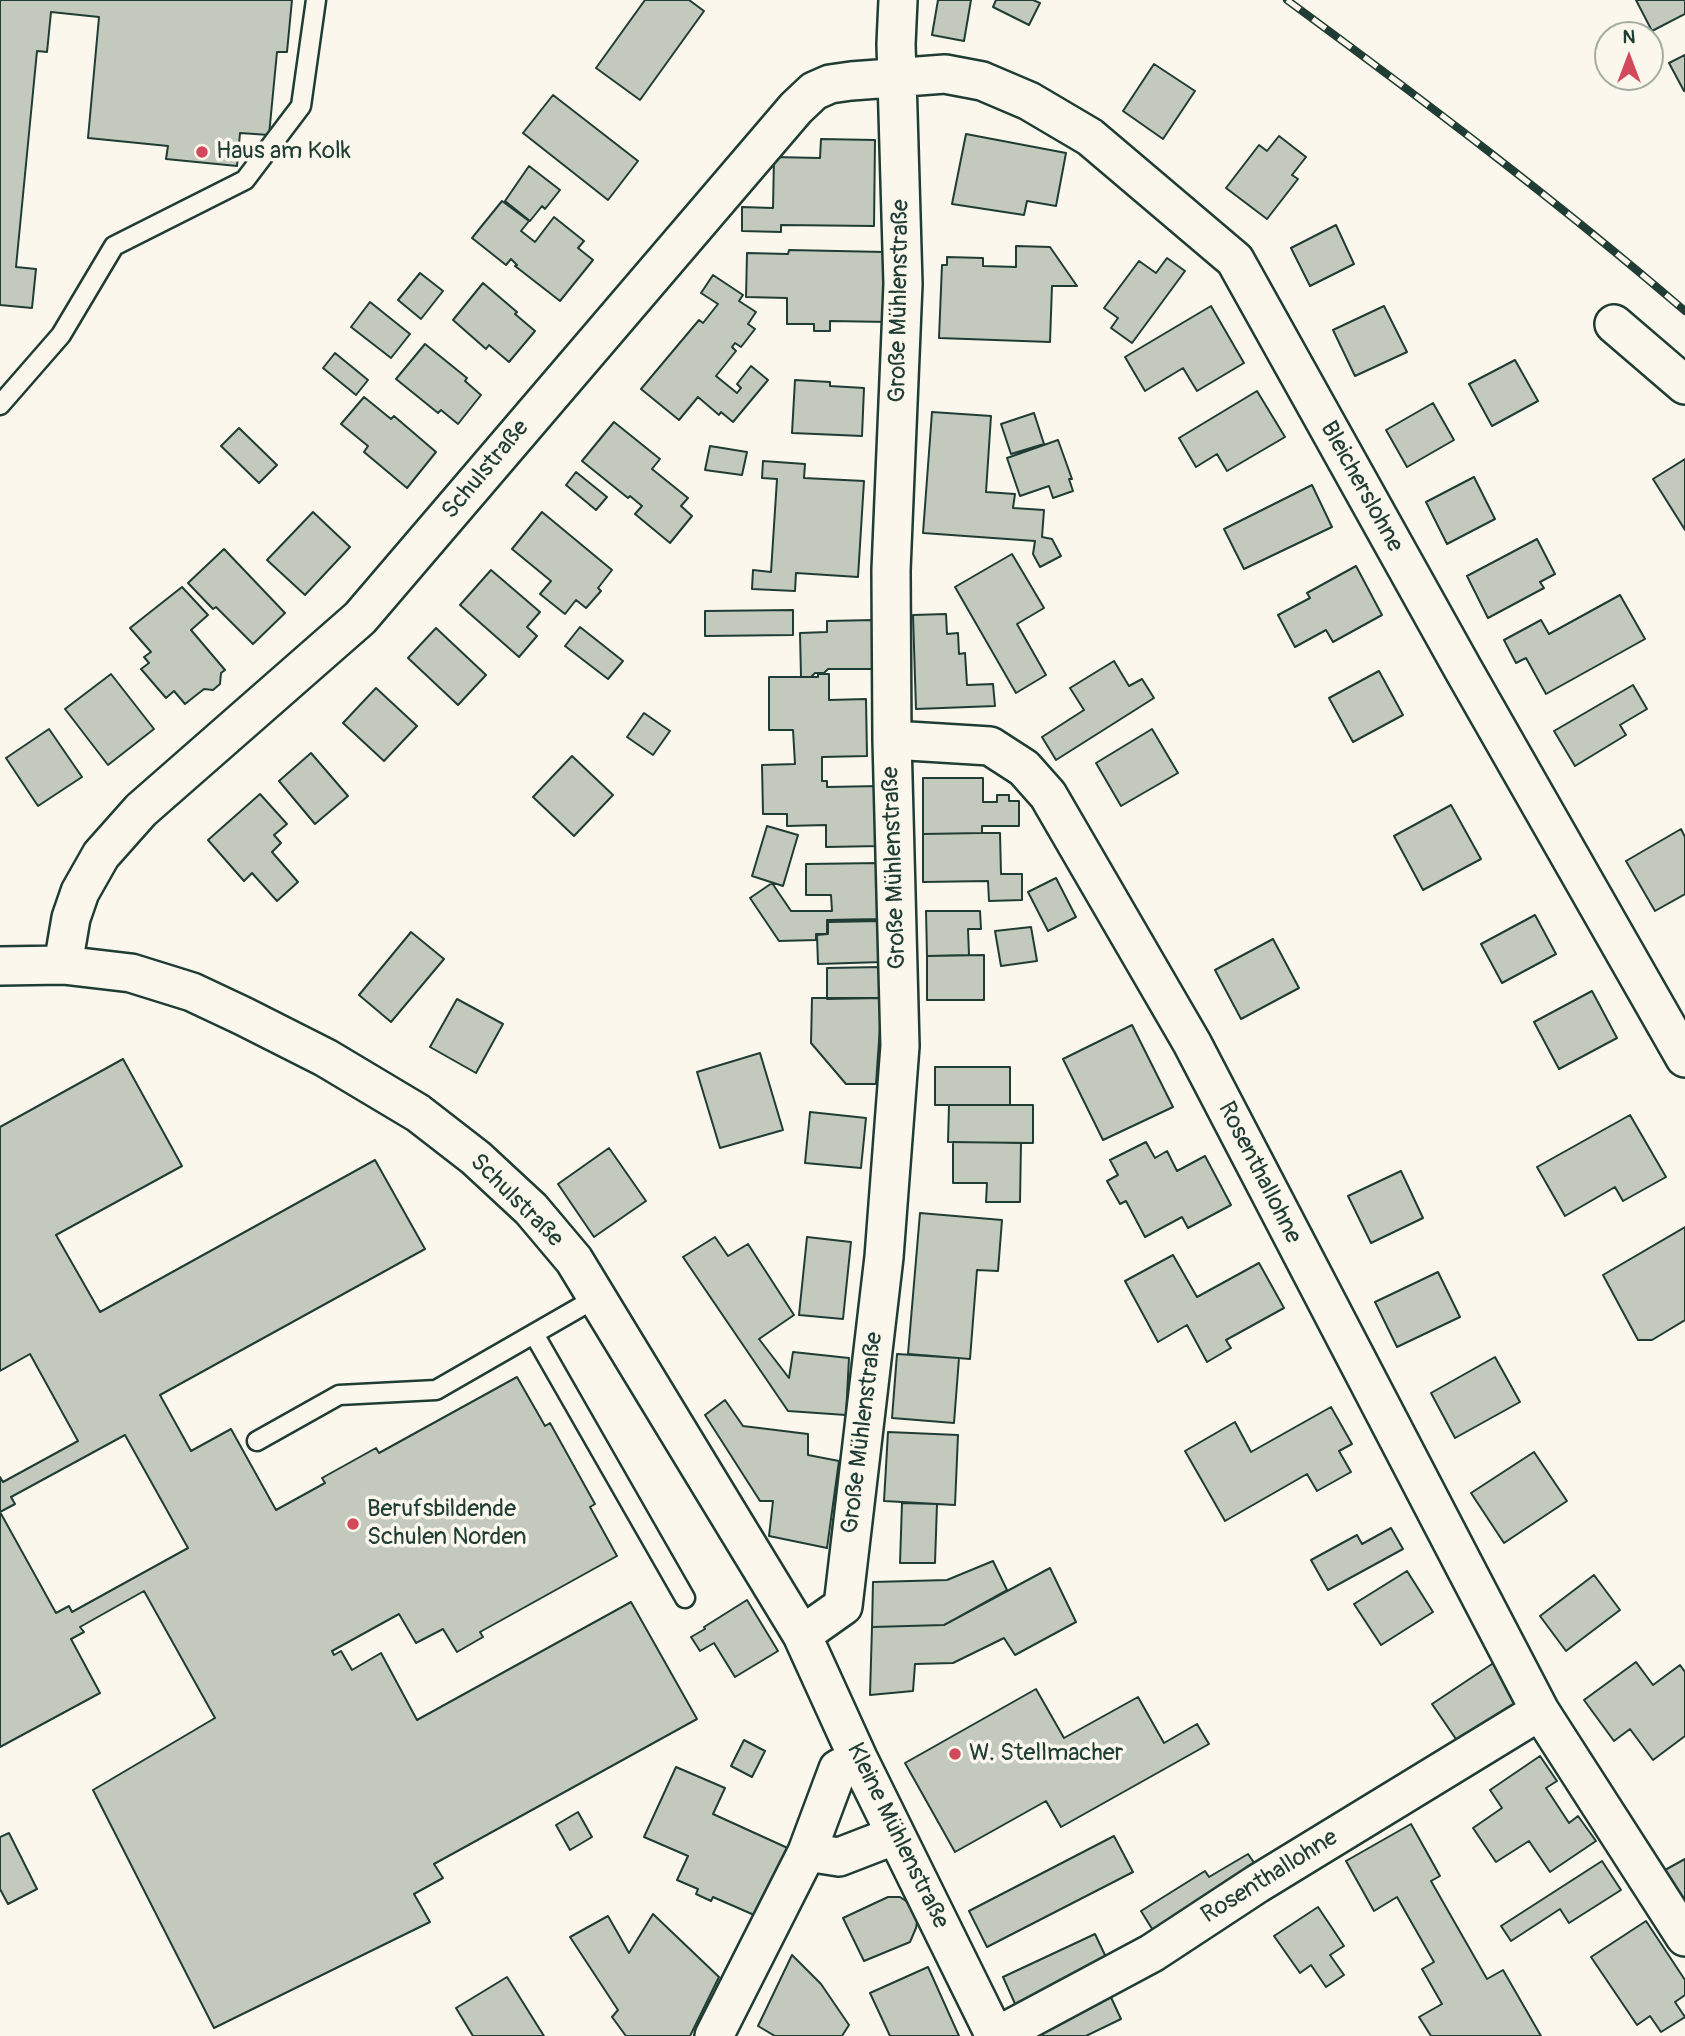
<!DOCTYPE html>
<meta charset="utf-8">
<style>
body{margin:0}
#map{position:relative;width:1685px;height:2036px;overflow:hidden;background:#fbf7ec;font-family:Pangolin,sans-serif}
canvas{display:block}
.north{position:absolute;left:1594px;top:21px;width:70px;height:70px;box-sizing:border-box;background:#fbf7ec;border:2px solid #a3ada2;border-radius:50%;rotate:0deg;font-size:19px;font-weight:700;line-height:28px;text-align:center;color:#1f3d34}
.north::after{content:'';display:block;margin:auto;width:24px;height:32px;background:#d1495b;clip-path:polygon(50% 0,100% 100%,50% 72%,0 100%)}
</style>
<div id="map">
<canvas width="1685" height="2036"></canvas>
<div class="north">N</div>
</div>
<script>
const ctx = document.querySelector('canvas').getContext('2d');
ctx.lineJoin = 'round';
function fill(path, color) { ctx.fillStyle = color; ctx.fill(path, 'evenodd'); }
function stroke(path, color, width, dash) { ctx.strokeStyle = color; ctx.lineWidth = width; ctx.lineCap = dash ? 'butt' : 'round'; ctx.setLineDash(dash || []); ctx.stroke(path); }
function write(font, color, halo, rows, align = 'center') {
  ctx.font = font + ' Pangolin,sans-serif'; ctx.lineWidth = 7; ctx.setLineDash([]); ctx.textBaseline = 'middle'; ctx.strokeStyle = halo; ctx.fillStyle = color; for (const [text, x, y, turn = 0] of rows) {
    ctx.save(); ctx.translate(x, y); ctx.rotate((+turn || 0) * Math.PI / 180); ctx.textAlign = isNaN(turn) ? turn : align; if (halo) ctx.strokeText(text, 0, 0); ctx.fillText(text, 0, 0); ctx.restore();
  }
}
const building = new Path2D(`
 M0,0H292L287,52H277L269,135L240,133L237,166L166,159L168,146L88,138L99,17L51,12L47,52L37,51L16,267L36,269L32,308L0,305Z
 M645,0H689L704,11L640,100L596,68Z
 M938,0H971L964,41L932,35Z
 M996,0H1033L1040,3L1029,25L993,7Z
 M1636,0H1685V14L1652,31Z
 M1685,55V91H1684L1669,63Z
 M1154,64L1195,91L1163,139L1123,111Z
 M553,95L638,161L608,200L523,133Z
 M966,134L1066,153L1056,206L1027,201L1024,215L952,204Z
 M1279,136L1306,157L1292,175L1298,179L1267,219L1226,188L1259,145L1267,151Z
 M821,139L875,140L874,226L781,225V232L742,231V207L773,208L774,157L820,158Z
 M529,166L560,190L545,209L542,206L530,221L505,201Z
 M502,201L529,221L521,231L535,242L554,217L584,241L578,248L593,260L560,301L515,266L517,265L511,259L506,265L472,238Z
 M1336,225L1354,264L1310,286L1291,248Z
 M1016,246L1050,247L1077,286H1052L1050,342L939,338L942,265H947V257L983,258V266L1016,267Z
 M789,250L885,252L889,322L830,321V331H814V324H787V298L746,297L747,253L788,254Z
 M1167,258L1185,271L1132,343L1111,328L1118,318L1104,308L1139,261L1156,273Z
 M420,273L443,291L421,319L398,300Z
 M713,275L743,295L739,301L756,312L748,324L755,329L741,347L735,343L732,347L736,351L716,376L737,393L741,388L737,384L751,366L768,380L733,422L721,412L719,415L698,397L679,420L641,389L699,320L703,323L718,304L701,293Z
 M483,283L517,312L515,314L535,331L509,362L489,345L486,349L453,320Z
 M370,302L410,334L391,358L351,327Z
 M1211,306L1244,363L1197,391L1183,368L1145,391L1125,357Z
 M1384,306L1407,352L1355,376L1333,330Z
 M425,344L467,378L465,381L481,395L458,424L441,410L438,413L396,379Z
 M335,353L368,380L356,395L323,368Z
 M1515,360L1538,401L1492,426L1469,384Z
 M795,380L830,382V386L864,388L862,436L792,433Z
 M1257,391L1285,437L1227,471L1217,454L1196,467L1179,438Z
 M364,397L391,419L394,416L436,452L407,488L364,452L368,446L341,424Z
 M1433,403L1454,440L1407,467L1386,430Z
 M932,412L991,416L986,492L1015,494L1013,508L1044,510L1042,537L1052,539L1061,556L1040,567L1033,554L1035,541L923,533Z
 M1034,413L1044,444L1011,454L1001,424Z
 M614,422L660,459L652,469L688,498L681,506L692,516L670,543L635,514L642,506L630,496L628,498L582,461Z
 M239,428L277,465L259,483L221,446Z
 M1058,440L1072,479H1069L1073,491L1053,498L1049,486L1020,496L1007,458Z
 M710,446L747,452L742,475L705,470Z
 M1685,459V530L1653,479Z
 M763,461L805,464L804,478L864,481L858,577L796,573L795,591L752,589L753,570L771,572L777,479L762,478Z
 M576,472L607,497L596,510L566,485Z
 M1474,477L1495,519L1447,544L1426,502Z
 M1312,485L1332,527L1244,569L1224,529Z
 M313,512L350,547L305,595L267,560Z
 M542,512L612,570L598,588L601,591L586,608L576,600L565,614L540,594L551,581L512,549Z
 M1537,539L1555,574L1540,582L1544,588L1488,618L1467,576Z
 M224,549L285,613L253,644L216,607L213,609L188,583Z
 M1012,554L1044,608L1017,624L1046,675L1016,693L955,587Z
 M1356,566L1382,615L1333,642L1326,630L1295,647L1278,615L1310,598L1307,593Z
 M491,570L540,612L527,627L537,636L519,657L460,605Z
 M182,587L208,615L191,630L225,670L221,673L220,684L213,690L204,689L185,704L174,691L166,698L141,669L149,663L144,657L151,652L130,628Z
 M1620,595L1645,639L1546,694L1526,658L1516,663L1504,640L1541,620L1549,634Z
 M793,610V635L705,636V611Z
 M946,614L947,634L958,633L959,654L965,653L967,685L993,684L995,706L916,709L913,615Z
 M874,620L875,669H828L824,673H815L811,677H801L800,633L827,632V621Z
 M580,627L623,661L608,679L565,646Z
 M436,628L486,675L458,705L408,658Z
 M1114,661L1129,686L1142,679L1154,698L1056,760L1042,737L1084,710L1070,688Z
 M1379,671L1403,715L1353,742L1329,698Z
 M111,674L154,729L108,765L65,709Z
 M818,674H829V700L866,699L867,756L822,757V781H827V787L879,786L880,846L826,847V825L787,826V814H763L762,765L795,764L793,730H769V677H818Z
 M1633,685L1647,709L1620,725L1626,735L1575,766L1554,731Z
 M376,688L417,726L384,761L343,723Z
 M644,713L670,731L653,755L627,737Z
 M49,729L82,777L38,806L6,758Z
 M1152,729L1178,773L1121,806L1096,763Z
 M311,753L348,796L315,824L279,781Z
 M572,756L613,795L574,836L533,797Z
 M923,778H983V802H997V795H1009V801H1019V826H982V833L923,834Z
 M260,794L287,824L274,835L281,843L272,852L298,882L277,901L252,873L244,881L208,840Z
 M1451,805L1481,859L1423,890L1394,836Z
 M767,826L798,835L783,886L752,876Z
 M1681,829L1685,837V894L1655,911L1626,861Z
 M982,833H1000L1001,874H1022V900L989,901L988,881L923,882V834Z
 M880,863L881,919L827,920V934H816V940L779,941L750,898L772,883L791,911H832L831,895H806V864Z
 M1056,878L1076,917L1048,931L1028,892Z
 M926,911H980L981,929H968L969,955L927,956Z
 M1535,915L1556,954L1502,983L1481,944Z
 M882,921V962L818,964L817,935L828,934V922Z
 M1031,927L1037,961L1001,966L995,931Z
 M411,932L444,959L391,1022L359,995Z
 M1273,939L1299,988L1241,1019L1215,970Z
 M984,955V1000H927V956Z
 M881,967L882,998L827,999V968Z
 M1592,991L1617,1038L1559,1069L1534,1022Z
 M812,998H882L876,1084H846L811,1043Z
 M457,999L503,1024L476,1073L430,1047Z
 M1132,1025L1173,1107L1103,1140L1063,1059Z
 M760,1053L783,1130L720,1148L697,1072Z
 M123,1059L182,1166L56,1235L100,1312L375,1160L425,1249L160,1395L191,1451L231,1429L276,1510L325,1483L322,1478L376,1448L379,1453L517,1377L545,1426L550,1423L595,1504L590,1507L617,1556L480,1632L483,1637L457,1652L443,1629L416,1643L399,1614L332,1651L334,1655L341,1651L352,1670L381,1653L417,1720L631,1602L697,1719L434,1864L443,1878L414,1894L430,1922L214,2028L93,1790L215,1718L144,1591L80,1627L84,1632L71,1639L100,1693L0,1747V1512L56,1613L69,1606L72,1612L188,1548L125,1435L11,1497L15,1504L0,1512V1477L3,1482L78,1441L30,1354L0,1371V1127Z
 M935,1067H1010V1105H935Z
 M949,1105H1033V1143L948,1142Z
 M810,1112L866,1118L861,1168L805,1163Z
 M1630,1115L1666,1177L1623,1201L1615,1187L1565,1216L1537,1167Z
 M953,1142L1021,1143L1020,1202H986L987,1183H953Z
 M1146,1142L1155,1158L1167,1151L1177,1171L1205,1156L1231,1205L1188,1228L1182,1217L1145,1237L1126,1201L1120,1204L1107,1181L1118,1175L1110,1160Z
 M609,1148L646,1201L594,1237L558,1184Z
 M1401,1171L1423,1218L1371,1243L1348,1196Z
 M920,1213L1002,1220L998,1271L977,1270L970,1359L908,1354Z
 M1685,1227V1320L1652,1340H1638L1603,1275Z
 M715,1237L728,1256L748,1244L794,1315L759,1339L789,1378L793,1352L849,1358L846,1415L788,1411L683,1257Z
 M807,1237L851,1242L843,1319L799,1315Z
 M1173,1255L1197,1297L1259,1263L1284,1308L1226,1340L1231,1348L1207,1362L1187,1325L1158,1342L1125,1281Z
 M1438,1272L1460,1317L1397,1347L1375,1302Z
 M897,1354L959,1358L954,1423L892,1418Z
 M1495,1357L1520,1402L1455,1438L1431,1393Z
 M725,1400L743,1426L808,1434V1455L839,1461L827,1548L769,1536L773,1501H760L705,1415Z
 M1331,1407L1352,1444L1339,1451L1351,1472L1317,1491L1307,1474L1225,1521L1185,1451L1235,1422L1251,1452Z
 M888,1432L958,1435L955,1505L884,1501Z
 M1534,1452L1567,1501L1504,1543L1471,1493Z
 M902,1503L937,1504L935,1563H900Z
 M1391,1528L1403,1549L1328,1590L1311,1560L1357,1535L1362,1544Z
 M993,1561L1007,1590L944,1625L872,1627L873,1582L947,1580Z
 M1050,1568L1076,1622L1015,1655L1004,1638L953,1663L915,1664L913,1691L870,1695L872,1627L944,1625Z
 M1407,1571L1433,1612L1381,1645L1354,1604Z
 M1594,1575L1620,1610L1566,1651L1540,1616Z
 M747,1600L778,1651L735,1677L714,1643L700,1651L691,1637L705,1629L704,1627Z
 M1498,1660L1526,1700L1460,1745L1432,1704Z
 M1636,1662L1653,1685L1680,1665L1685,1672V1736L1653,1760L1630,1729L1614,1741L1584,1700Z
 M1036,1689L1064,1738L1138,1697L1164,1743L1197,1724L1209,1744L1061,1827L1046,1801L955,1852L905,1763Z
 M744,1740L765,1751L752,1777L731,1766Z
 M1540,1756L1557,1781L1546,1788L1569,1823L1578,1816L1596,1841L1550,1872L1529,1841L1496,1862L1473,1828L1502,1808L1490,1790Z
 M676,1767L725,1788L713,1814L792,1850L761,1918L713,1897L711,1901L696,1894L698,1889L677,1880L688,1856L644,1837Z
 M578,1812L592,1837L570,1850L556,1825Z
 M1411,1824L1440,1876L1431,1881L1487,1979L1503,1970L1541,2036H1431L1419,2017L1442,2004L1422,1969L1434,1962L1397,1897L1374,1911L1346,1861Z
 M9,1833L37,1889L8,1904L0,1889V1837Z
 M1114,1836L1133,1872L987,1947L969,1911Z
 M1248,1854L1257,1867L1159,1940L1141,1911L1205,1871L1209,1877Z
 M1685,1859V1905L1665,1870Z
 M1602,1861L1621,1890L1569,1923L1560,1909L1511,1941L1501,1926Z
 M888,1897H900L909,1903L918,1916L916,1928L910,1942L864,1961L843,1918Z
 M1318,1907L1344,1946L1330,1955L1344,1975L1326,1987L1311,1965L1300,1973L1274,1936Z
 M653,1914L719,1977L690,2036H626L612,2017L618,2010L570,1937L608,1916L629,1953Z
 M1646,1921L1685,1980V1995L1675,2002L1685,2017L1661,2032L1650,2016L1637,2025L1591,1957Z
 M1095,1934L1113,1972L1021,2017L1003,1977Z
 M792,1955L821,1984L849,2025L842,2036H775L758,2026Z
 M928,1967L959,2036H890L870,1993Z
 M507,1977L544,2036H473L456,2008Z
 M1109,1993L1121,2019L1086,2036H1043L1038,2027Z`);
fill(building, '#c4c9be');
stroke(building, '#1f3d34', 2);
const service = new Path2D(`
 M0,405L61,335L114,246L245,180L301,106L316,0
 M534,1334L685,1598
 M257,1441L339,1395L436,1390L596,1298`);
const minor = new Path2D(`
 M1614,324L1685,385
 M892,740L990,746L1024,768L1048,795L1192,1043L1540,1711L1685,1937
 M63,965L71,918L80,892L101,855L141,810L360,618L796,108L814,91L830,84L851,81L945,74L982,81L1029,101L1090,137L1235,260L1463,669L1685,1058
 M0,966L63,965L131,973L192,992L243,1016L326,1058L418,1113L476,1158L531,1209L574,1260L802,1635L858,1758L995,2036
 M802,1635L843,1606L884,1257L900,1046L892,740L891,570L903,284L896,44L898,0
 M807,1852L839,1857L896,1835
 M714,2036L807,1852L838,1769L858,1758
 M997,2036L1152,1953L1257,1884L1540,1711`);
stroke(service, '#1f3d34', 23);
stroke(minor, '#1f3d34', 42);
stroke(service, '#fbf7ec', 18);
stroke(minor, '#fbf7ec', 37);
const rail = new Path2D(`
 M1287,0C1423,100 1557,201 1685,311`);
stroke(rail, '#1f3d34', 8);
stroke(rail, '#fbf7ec', 5, [16]);
for (const [x, y, r, color] of [
 [202,152,7,"#d1495b"],
 [353,1524,7,"#d1495b"],
 [955,1754,7,"#d1495b"]
]) { const dot = new Path2D(); dot.arc(x, y, r, 0, 2 * Math.PI); ctx.fillStyle = color; ctx.fill(dot); stroke(dot, '#fbf7ec', 2.5); }
write('24px', '#1f3d34', '#fbf7ec', [
 ["Haus am Kolk",216,152],
 ["Berufsbildende",367,1510],
 ["Schulen Norden",367,1538],
 ["W. Stellmacher",969,1754]
], 'left');
write('24px', '#1f3d34', '#fbf7ec', [
 ["Große Mühlenstraße",900,301,-89],
 ["Schulstraße",486,470,-50],
 ["Bleicherslohne",1361,487,61],
 ["Große Mühlenstraße",895,868,-92],
 ["Rosenthallohne",1259,1173,63],
 ["Schulstraße",516,1201,45],
 ["Große Mühlenstraße",863,1433,-83],
 ["Kleine Mühlenstraße",897,1836,64],
 ["Rosenthallohne",1270,1877,-32]
]);
</script>
